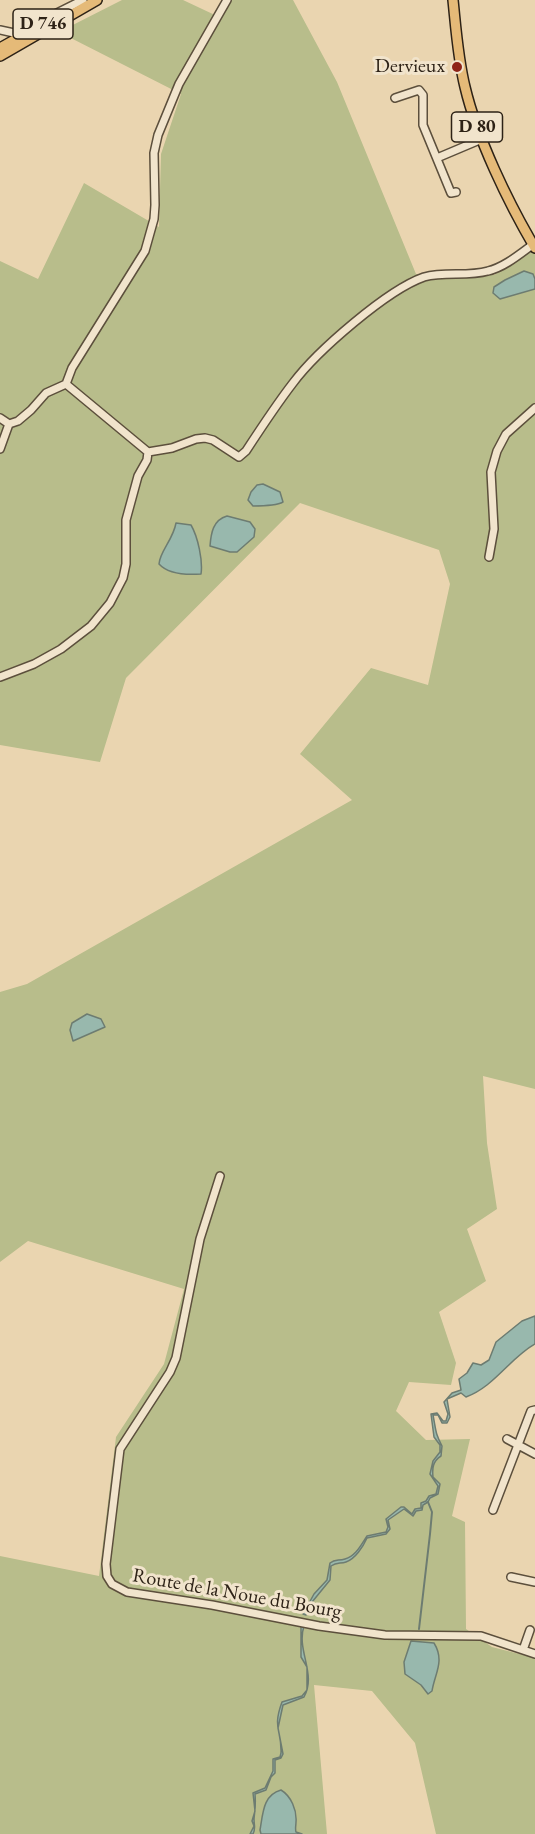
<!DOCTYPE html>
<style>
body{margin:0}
canvas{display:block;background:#ead5b0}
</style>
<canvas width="535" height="1834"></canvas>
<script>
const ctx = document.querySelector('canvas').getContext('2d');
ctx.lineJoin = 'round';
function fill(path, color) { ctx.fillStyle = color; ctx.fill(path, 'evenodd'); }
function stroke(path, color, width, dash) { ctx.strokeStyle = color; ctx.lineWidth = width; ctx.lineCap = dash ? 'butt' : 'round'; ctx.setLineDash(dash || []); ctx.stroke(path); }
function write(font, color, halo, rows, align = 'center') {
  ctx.font = font + ' "EB Garamond",serif'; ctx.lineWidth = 6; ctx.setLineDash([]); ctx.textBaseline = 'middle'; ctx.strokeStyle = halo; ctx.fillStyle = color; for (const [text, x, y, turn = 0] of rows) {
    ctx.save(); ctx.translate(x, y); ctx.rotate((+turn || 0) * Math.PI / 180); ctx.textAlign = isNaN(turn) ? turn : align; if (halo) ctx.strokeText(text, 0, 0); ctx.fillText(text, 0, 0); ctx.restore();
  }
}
fill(new Path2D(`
 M122,0H183L217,16L228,0H293L337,82L416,274L494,275L535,248V1089L483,1076L487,1143L497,1209L467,1229L486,1281L439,1312L456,1363L451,1385L409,1382L396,1411L426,1440L470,1439L452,1516L465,1522L466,1629L492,1647L535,1658V1834H436L415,1743L372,1691L314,1685L327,1834H0V1556L99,1576L116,1437L164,1364L184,1289L28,1241L0,1262V992L27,984L352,800L300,754L371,668L428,685L450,584L439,550L300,503L126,678L100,762L0,745V261L38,279L84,183L159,227L161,154L181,94L59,32Z`), '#b8bd8b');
const water = new Path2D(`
 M524,271L533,274L535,279V289L500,299L493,293L494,287L505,280Z
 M263,484L280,492L283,502C276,506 261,506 253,506L248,500L251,492L257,485Z
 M227,516L250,522L255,529L254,537L237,552H230L210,546C211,533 213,520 227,516Z
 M176,523L191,525C198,537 203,561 201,574C187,575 169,575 159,564C160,551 173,540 176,523Z
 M87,1014L101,1019L105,1027L73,1041L70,1030L72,1023Z
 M535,1316V1344C510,1358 494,1387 466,1397L461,1393L447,1399L450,1417L447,1423H442L438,1415H433C436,1430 435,1433 442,1446L441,1456C433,1461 432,1468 433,1477L440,1484L438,1494L430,1498L428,1502L423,1505L422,1510L416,1511L413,1516L404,1509L388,1520L390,1529L386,1534L367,1538C363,1547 355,1559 346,1562C340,1564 337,1562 331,1566L330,1580L308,1607L306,1615L303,1614L314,1594L327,1580L330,1563C335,1559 338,1561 345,1559C356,1556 361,1545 367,1536L386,1532L388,1527L386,1519L401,1507H404L412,1514L415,1509L421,1508V1503L426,1501L429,1496L436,1494L438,1486L430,1474L433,1461L440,1452V1445L434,1437L431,1414L437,1413L443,1421H446L448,1414L444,1402L452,1393L461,1390L459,1379L467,1373L473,1363L481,1365L489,1360L496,1342L522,1321Z
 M301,1624L304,1626C296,1650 317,1674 304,1697L283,1705L278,1728L283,1754L281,1758L275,1760V1773L271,1777L266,1790L255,1794C256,1806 255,1808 254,1819C254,1826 256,1828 253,1834H250L254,1826L252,1821L255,1811L253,1793L265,1788L273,1771V1759L280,1757L281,1753C282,1730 272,1729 282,1702L302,1696L307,1690V1667L301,1657Z
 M411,1641L434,1643C445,1661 435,1673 432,1691L428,1694L421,1685L405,1674L404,1662Z
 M281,1790C291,1796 297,1810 296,1822C296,1825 295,1829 296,1832L302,1834H261L260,1830C263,1813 263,1795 281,1790Z`);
fill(water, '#98b8ad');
stroke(water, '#6d7c71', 1.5);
stroke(new Path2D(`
 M419,1629L430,1534L432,1512L428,1502`), '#6d7c71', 2);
const minor = new Path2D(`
 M45,19L83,0
 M0,30L14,33L28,29
 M395,98L419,90L423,95V125L451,193L456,192
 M437,158L482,139
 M66,384L72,368L145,251L154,219L155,205L154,153L158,135L179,84L227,0
 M0,418L9,424L18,421L31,410L46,393L66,384L148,452L172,448L196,439L205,438L213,440L239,457L246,451C261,428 276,405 293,383C317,351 387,290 424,277C445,271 467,277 488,271C505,267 521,253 535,243
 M0,449L9,424
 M489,557L494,529L491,472L497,451L506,434L535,408
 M0,677L34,664L61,649L91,626L110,603L123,578L126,564V520L138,476L147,460L148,452
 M220,1176L200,1239L176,1358L170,1372L120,1449L106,1564L107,1576L112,1584L127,1592L212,1605L319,1626L385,1635L481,1636L535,1654
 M507,1439L535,1454
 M493,1510L531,1411L535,1410
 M511,1577L535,1582
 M523,1650L530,1630`);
const major = new Path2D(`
 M453,0C456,29 458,59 465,87C477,138 508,202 535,248
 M0,48L52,19
 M0,56L97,0`);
stroke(minor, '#5c4f3c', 10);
stroke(major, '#2d2216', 12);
stroke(minor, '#f1e4cc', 7);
stroke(major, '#e5ba78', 9);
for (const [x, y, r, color] of [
 [457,67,6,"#8f2418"]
]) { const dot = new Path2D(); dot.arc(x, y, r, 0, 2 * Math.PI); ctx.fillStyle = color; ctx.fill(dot); stroke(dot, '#f1e4cc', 2); }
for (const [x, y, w] of [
 [43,24,60],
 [477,127,51]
]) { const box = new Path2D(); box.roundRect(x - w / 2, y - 15, w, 30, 4.5); ctx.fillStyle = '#f1e4cc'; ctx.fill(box); stroke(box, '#2d2216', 1.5); }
write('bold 18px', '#2d2216', null, [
 ["D 746",43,24],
 ["D 80",477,127]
]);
write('20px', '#2d2216', '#f1e4cc', [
 ["Dervieux",445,67]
], 'right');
write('20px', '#2d2216', '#f1e4cc', [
 ["Route de la Noue du Bourg",237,1594,10]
]);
</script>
